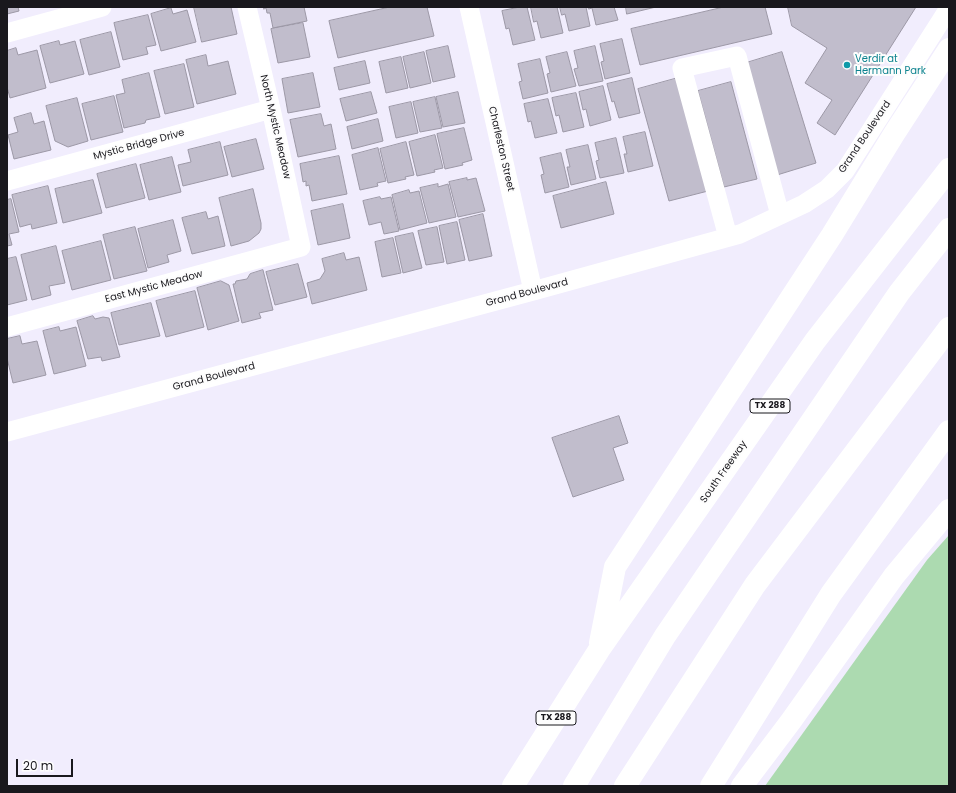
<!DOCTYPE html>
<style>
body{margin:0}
#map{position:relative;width:956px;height:793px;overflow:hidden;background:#f1edfd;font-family:Poppins,sans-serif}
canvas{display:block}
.frame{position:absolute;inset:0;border:8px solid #19181d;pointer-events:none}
.scale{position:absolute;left:16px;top:759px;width:57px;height:18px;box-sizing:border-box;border:2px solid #19181d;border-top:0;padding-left:5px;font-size:12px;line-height:14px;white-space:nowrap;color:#19181d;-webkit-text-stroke:3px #fdfdfd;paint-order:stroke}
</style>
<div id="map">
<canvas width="956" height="793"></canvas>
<div class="frame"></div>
<div class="scale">20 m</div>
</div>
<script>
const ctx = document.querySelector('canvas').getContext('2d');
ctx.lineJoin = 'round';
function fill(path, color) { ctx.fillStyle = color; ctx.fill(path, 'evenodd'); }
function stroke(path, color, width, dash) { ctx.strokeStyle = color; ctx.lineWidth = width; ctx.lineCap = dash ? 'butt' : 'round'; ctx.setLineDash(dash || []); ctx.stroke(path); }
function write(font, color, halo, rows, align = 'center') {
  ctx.font = font + ' Poppins,sans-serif'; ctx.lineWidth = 4; ctx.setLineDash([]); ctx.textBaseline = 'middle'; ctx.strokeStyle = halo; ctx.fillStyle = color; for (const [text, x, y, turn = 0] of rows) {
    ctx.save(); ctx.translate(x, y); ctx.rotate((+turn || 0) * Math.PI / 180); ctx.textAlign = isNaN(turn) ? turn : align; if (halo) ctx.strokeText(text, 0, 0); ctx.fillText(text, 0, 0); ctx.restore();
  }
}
fill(new Path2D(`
 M949,535V786H765L927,560Z`), '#acdab0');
const building = new Path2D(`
 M7,7H18L19,11L7,14Z
 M194,7H231L237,34L202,42Z
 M264,7H304L307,21L273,28L270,13H267L266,8L264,9Z
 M390,7H427L434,36L338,58L329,21Z
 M520,7H527L535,40L513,45L509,28L506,29L502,11Z
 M531,7H557L563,33L541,38L537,21L534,22Z
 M560,7H586L590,26L569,31L565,14L562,15Z
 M588,7H614L618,20L596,25L592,8L589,9Z
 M626,7H656L627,14Z
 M724,7H765L772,34L640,65L631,29Z
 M788,7H916L835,135L817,123L832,100L805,83L827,48L792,26Z
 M171,8L173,14L187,10L196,42L161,51L151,14Z
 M148,15L156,45L146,47L148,54L123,60L114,23Z
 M303,23L310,57L278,63L271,29Z
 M111,32L120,67L89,75L80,40Z
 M622,39L630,73L605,79L601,62L604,61L600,44Z
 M59,41L60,45L75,41L84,74L50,83L40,46Z
 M448,46L455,77L433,82L426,51Z
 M595,46L603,81L579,86L574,69L578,68L574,51Z
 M16,48L18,55L37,50L46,88L10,98L7,87V51Z
 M424,52L431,83L410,88L403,57Z
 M567,52L576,86L551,92L547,74L550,73L546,57Z
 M782,52L816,163L777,175L743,64Z
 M206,55L208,66L228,61L236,94L197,104L186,60Z
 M401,57L408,88L386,93L379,62Z
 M540,59L548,93L523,99L519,82L522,81L518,64Z
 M365,61L370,83L339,90L334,68Z
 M184,64L194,107L165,114L154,71Z
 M149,73L160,117L146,120L145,123L124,128L116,95L125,93L122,80Z
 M313,73L320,107L288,113L282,79Z
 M632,78L640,113L619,118L614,101L612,102L607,84Z
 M678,78L708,191L669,201L638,89Z
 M731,82L757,179L724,187L698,91Z
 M603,86L611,120L590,126L586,109L583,110L579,92Z
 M371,92L377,113L346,121L340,99Z
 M458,92L465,123L443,127L436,97Z
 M576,93L584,127L563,132L559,115L556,116L552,98Z
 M114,96L123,132L91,140L82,104Z
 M435,97L442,128L420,132L413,102Z
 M77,98L88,141L68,147L55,141L46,106Z
 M548,99L557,133L535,138L531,121L528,122L524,104Z
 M411,102L418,133L396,138L389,107Z
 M31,113L34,124L44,121L51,150L14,159L8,135L18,132L14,118Z
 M321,114L324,126L331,124L336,149L298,157L290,120Z
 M378,119L383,141L352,149L347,127Z
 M464,128L472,160L462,163L463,165L445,169L437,134Z
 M645,132L653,166L628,172L624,154H627L623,137Z
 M435,135L443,168L434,170L435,172L417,176L409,142Z
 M616,138L624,173L600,178L596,161L599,160L595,143Z
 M256,139L264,169L232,177L224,147Z
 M220,142L228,175L183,186L178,165L191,162L188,150Z
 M406,142L414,175L405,177L406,179L388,183L380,149Z
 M588,145L596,179L571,185L567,167H570L566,150Z
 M378,148L386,181L377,183L378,186L360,190L352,155Z
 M561,153L569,187L545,193L541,175L544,174L540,158Z
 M339,156L347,194L312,201L309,185L306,186V181L303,182L300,164Z
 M172,157L181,192L149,200L140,165Z
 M136,164L145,198L106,208L97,174Z
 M467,178V180L476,178L485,211L458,217L449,182Z
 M93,180L102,213L63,223L55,189Z
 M606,182L614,214L561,228L553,196Z
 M438,184V187L448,184L456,217L429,223L420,188Z
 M48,186L57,223L32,229L31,224L20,227L12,195Z
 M253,189L261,223V229L259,233L249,241L231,246L219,198Z
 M409,190L410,193L419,191L427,223L400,230L392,195Z
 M380,197L381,199L391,197L399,231L384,234L381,222L369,225L363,201Z
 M11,199L19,232L9,234L12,245L7,246V200Z
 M343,204L350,238L318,245L311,211Z
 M206,212L208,219L218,216L225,246L192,254L182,218Z
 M483,214L492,256L469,261L459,220Z
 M173,220L181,251L167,255L169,262L148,268L138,229Z
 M457,222L465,260L447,264L439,226Z
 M135,227L147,271L114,279L103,235Z
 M437,227L444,262L426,265L418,231Z
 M413,233L422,268L403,273L395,237Z
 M393,238L401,273L382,277L375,242Z
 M101,241L111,280L72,290L62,251Z
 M56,246L65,283L49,286L51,295L32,300L21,255Z
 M344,253L346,260L359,257L367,290L312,304L307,283L320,279L325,271L322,259Z
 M16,257L27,300L7,305V259Z
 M298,264L307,297L275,305L266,272Z
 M263,270L273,310L259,313L261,318L242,323L233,284H235L236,281L247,279L250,274Z
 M221,281L229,285L239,321L208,330L197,288Z
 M195,291L204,327L166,337L156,301Z
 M151,303L160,336L119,345L111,313Z
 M93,316L95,319L103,317L109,318L120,357L102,361L101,357L88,359L77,321Z
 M59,327L60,331L76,327L86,366L54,374L43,331Z
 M20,336L22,344L37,341L46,375L13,383L7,358V339Z
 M619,416L628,443L613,448L624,480L573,497L552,438Z`);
fill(building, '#c1bdcc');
stroke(building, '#9c98a6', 1);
stroke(new Path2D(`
 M469,7L533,291
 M7,33L102,7
 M7,181L271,109
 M728,237L682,68L737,56L780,215
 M7,327L301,247L271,109L247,7
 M7,432L533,291L740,234L804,204L827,189L845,171L949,8`), '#fff', 19);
stroke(new Path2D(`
 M600,643L615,567L832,235L894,134L949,49
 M513,786L599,650L815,341L949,169
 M574,786L665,636L899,293L949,229
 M625,786L755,585L949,328
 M711,786L831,594L949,431
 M742,786L791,721L894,576L949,510`), '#fff', 22);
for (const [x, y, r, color] of [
 [847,65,4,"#0f9aa8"]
]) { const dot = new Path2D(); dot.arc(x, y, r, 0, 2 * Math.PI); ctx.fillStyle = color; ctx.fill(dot); stroke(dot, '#fdfdfd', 1.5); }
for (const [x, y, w] of [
 [770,406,40],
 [556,718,40]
]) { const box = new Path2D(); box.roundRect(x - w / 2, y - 7, w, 14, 3); ctx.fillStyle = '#fdfdfd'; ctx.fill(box); stroke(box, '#19181d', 1); }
write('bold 9px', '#19181d', null, [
 ["TX 288",770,406],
 ["TX 288",556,718]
]);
write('10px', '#0d838f', '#fdfdfd', [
 ["Verdir at",855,59],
 ["Hermann Park",855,71]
], 'left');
write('10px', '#19181d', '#fdfdfd', [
 ["North Mystic Meadow",275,127,77],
 ["Grand Boulevard",865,137,-56],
 ["Mystic Bridge Drive",139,145,-15],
 ["Charleston Street",501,149,77],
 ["East Mystic Meadow",154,287,-15],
 ["Grand Boulevard",527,293,-15],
 ["Grand Boulevard",214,377,-15],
 ["South Freeway",724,472,-55]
]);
</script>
